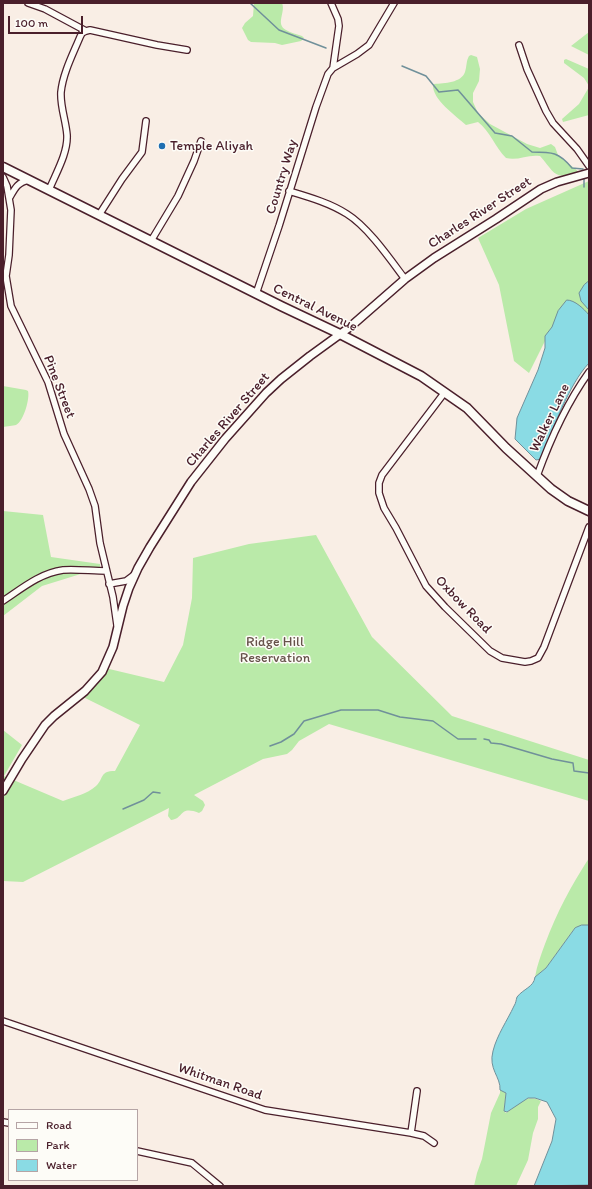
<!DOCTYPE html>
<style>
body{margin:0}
#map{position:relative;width:592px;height:1189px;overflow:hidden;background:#f9eee5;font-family:Itim,sans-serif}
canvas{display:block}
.frame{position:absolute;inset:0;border:4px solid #4a1f2b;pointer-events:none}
.legend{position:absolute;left:8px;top:1109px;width:130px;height:72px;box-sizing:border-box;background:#fdfcf7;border:1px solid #b5a4a5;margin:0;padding:5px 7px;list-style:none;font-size:12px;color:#4a1f2b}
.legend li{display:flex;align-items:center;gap:8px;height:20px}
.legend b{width:20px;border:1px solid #b5a4a5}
.scale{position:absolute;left:8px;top:16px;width:75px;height:18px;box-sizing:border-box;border:2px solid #4a1f2b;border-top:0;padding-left:5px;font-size:12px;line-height:14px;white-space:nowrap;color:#4a1f2b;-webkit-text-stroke:3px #fdfcf7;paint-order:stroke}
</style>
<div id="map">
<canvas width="592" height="1189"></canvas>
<div class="frame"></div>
<ul class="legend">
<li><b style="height:5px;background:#fdfcf7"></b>Road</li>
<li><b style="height:11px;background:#baeaa9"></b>Park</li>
<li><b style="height:11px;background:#8adbe4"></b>Water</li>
</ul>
<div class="scale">100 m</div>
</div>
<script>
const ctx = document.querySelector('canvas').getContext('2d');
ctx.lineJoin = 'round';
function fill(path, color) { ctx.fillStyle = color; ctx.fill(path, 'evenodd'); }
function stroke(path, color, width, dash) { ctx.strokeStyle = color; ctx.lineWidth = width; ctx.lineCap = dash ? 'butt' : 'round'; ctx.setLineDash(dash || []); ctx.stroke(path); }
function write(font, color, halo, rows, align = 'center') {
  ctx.font = font + ' Itim,sans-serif'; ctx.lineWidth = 3; ctx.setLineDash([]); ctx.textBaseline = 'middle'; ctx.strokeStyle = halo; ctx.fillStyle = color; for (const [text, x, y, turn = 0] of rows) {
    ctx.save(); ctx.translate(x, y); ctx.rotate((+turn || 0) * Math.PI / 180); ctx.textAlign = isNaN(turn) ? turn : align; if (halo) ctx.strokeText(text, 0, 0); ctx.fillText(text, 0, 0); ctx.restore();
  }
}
fill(new Path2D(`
 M254,3H282C286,12 275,24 286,30C291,33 297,34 302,36L304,38L301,41L282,45L275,43L251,42L248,40L242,28L245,23L253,16Z
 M589,32V55L571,46Z
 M471,55L477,57L480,69L479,81L473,93V102L478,113L490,124L527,144L540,148L551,144L555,147L558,155L579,172C554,181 555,173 540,156C528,154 518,161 506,158C495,147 490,131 478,122L466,125C456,116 432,99 433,85L434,84C445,83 461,83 465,72C467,66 466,61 469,56Z
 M566,59L589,69V86L584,78L564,63V60Z
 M589,87V115L563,122L562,119L579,104Z
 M589,181V338L547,337L529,373L514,361L499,285L478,238L526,209Z
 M3,386L26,390L28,391C30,398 24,421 16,425C13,426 7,426 3,427Z
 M3,511L43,515L51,557L100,564V568L42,586L3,616Z
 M316,535L372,637L452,716L589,760V801L329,724L299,741L292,750L287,754L263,759L194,795L203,801L205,805L202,811L199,813C179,805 184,819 171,820L168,816L169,808L23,882L3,881V730L22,745L4,776L63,801C74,797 87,794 96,786C104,779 99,771 115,771L140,725L83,697L105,668L164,682L183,645L192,598L193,558L249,544Z
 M589,858V925H587L575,928L546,968L535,977C537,965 541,955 545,944C557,912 571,886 589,858Z
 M500,1090L506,1092L504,1111L506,1113C520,1105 524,1093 541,1101L538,1107V1119L533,1133L528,1160L516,1186H474L477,1173L482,1159L491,1113L500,1093Z`), '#baeaa9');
const water = new Path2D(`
 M589,281V310L581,301L579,293L584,285Z
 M567,300C575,300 584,309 589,315V363C569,384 552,431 541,459L536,460L515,439L517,418L538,370L545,348V336L552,327L558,311Z
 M582,925H589V1185L534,1186L552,1141L556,1119L547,1102L535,1098H528L507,1112L504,1111L506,1093L500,1090C501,1077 488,1069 493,1051C497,1035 507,1021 514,1006C516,1003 516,1000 517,997C523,989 534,987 535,977L546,968L575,928Z`);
fill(water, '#8adbe4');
stroke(water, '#70909a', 1);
stroke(new Path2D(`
 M250,3L279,30L326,48
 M402,66L426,76L439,92L458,90L495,133L512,136L532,152C552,152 559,152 572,168L583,169
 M584,187V179
 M484,739L489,740L491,743L501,744L552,759L573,763L574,771L589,773
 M270,746L281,742L294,734L304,721L341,710H378L400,717L433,721L458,739H476
 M123,809L144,800L153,792L160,793`), '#70909a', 1.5);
const minor = new Path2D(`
 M28,3L45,9L86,31L90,30L157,45L187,50
 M331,3L338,19L339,26L333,68
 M519,45L527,69L546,111L553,123L577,149L589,166
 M3,177L7,186L11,210L9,255L6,276L11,306L48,382L64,434L89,489L95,506L100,543L113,597L117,625
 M49,190C56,173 68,153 67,135C66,121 60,106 61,92C63,73 73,54 80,37L82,33L86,31
 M289,191C309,197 330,203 347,214C368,227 390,259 405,279
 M10,197C15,188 18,182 29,180
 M99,215L122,179L142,152L146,121
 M151,241L178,196L194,161L201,141
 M256,294L279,226L316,107L328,74L333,68L357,54L369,45L394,3
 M445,392L382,475L379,483V493L384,508L396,528L426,586L445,607L490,651L502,658L525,662L531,661L538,658L544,647L589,527
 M537,476C550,440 566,404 589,372
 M109,584L126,581L134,575
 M3,601C21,589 40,573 63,570C77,569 92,571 106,571
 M3,1021L265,1110L411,1133L424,1136L434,1143
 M3,1122L9,1123
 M411,1133L417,1091
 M137,1151L192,1163L220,1186`);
const tertiary = new Path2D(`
 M3,791L22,759L45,725L54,716L85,691L102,672L113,647L123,606L129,588L138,568L150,547L191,482L225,439L266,393L281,379L310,356L350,327L405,279L434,258L496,219L541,189L557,182L589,173`);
const secondary = new Path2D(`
 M3,167L281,306L340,334L421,376L467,408L506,448L551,489L568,501L589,511`);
stroke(minor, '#4a1f2b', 8);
stroke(tertiary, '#4a1f2b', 10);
stroke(secondary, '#4a1f2b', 11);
stroke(minor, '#fdfcf7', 5.5);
stroke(tertiary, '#fdfcf7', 7);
stroke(secondary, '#fdfcf7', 8);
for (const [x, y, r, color] of [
 [162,146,4,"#1f6fb2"]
]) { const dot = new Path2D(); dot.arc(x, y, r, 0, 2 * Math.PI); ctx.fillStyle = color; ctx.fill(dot); stroke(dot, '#fdfcf7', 1.5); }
write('14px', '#4a1f2b', '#fdfcf7', [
 ["Temple Aliyah",170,146]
], 'left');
write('14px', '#4a1f2b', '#fdfcf7', [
 ["Country Way",282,177,-73],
 ["Charles River Street",480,213,-33],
 ["Central Avenue",315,308,26],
 ["Pine Street",59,387,69],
 ["Walker Lane",550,418,-64],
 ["Charles River Street",228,420,-49],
 ["Oxbow Road",463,605,46],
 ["Whitman Road",220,1082,19]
]);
write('14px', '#66524a', '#fdfcf7', [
 ["Ridge Hill",275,642],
 ["Reservation",275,658]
]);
</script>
